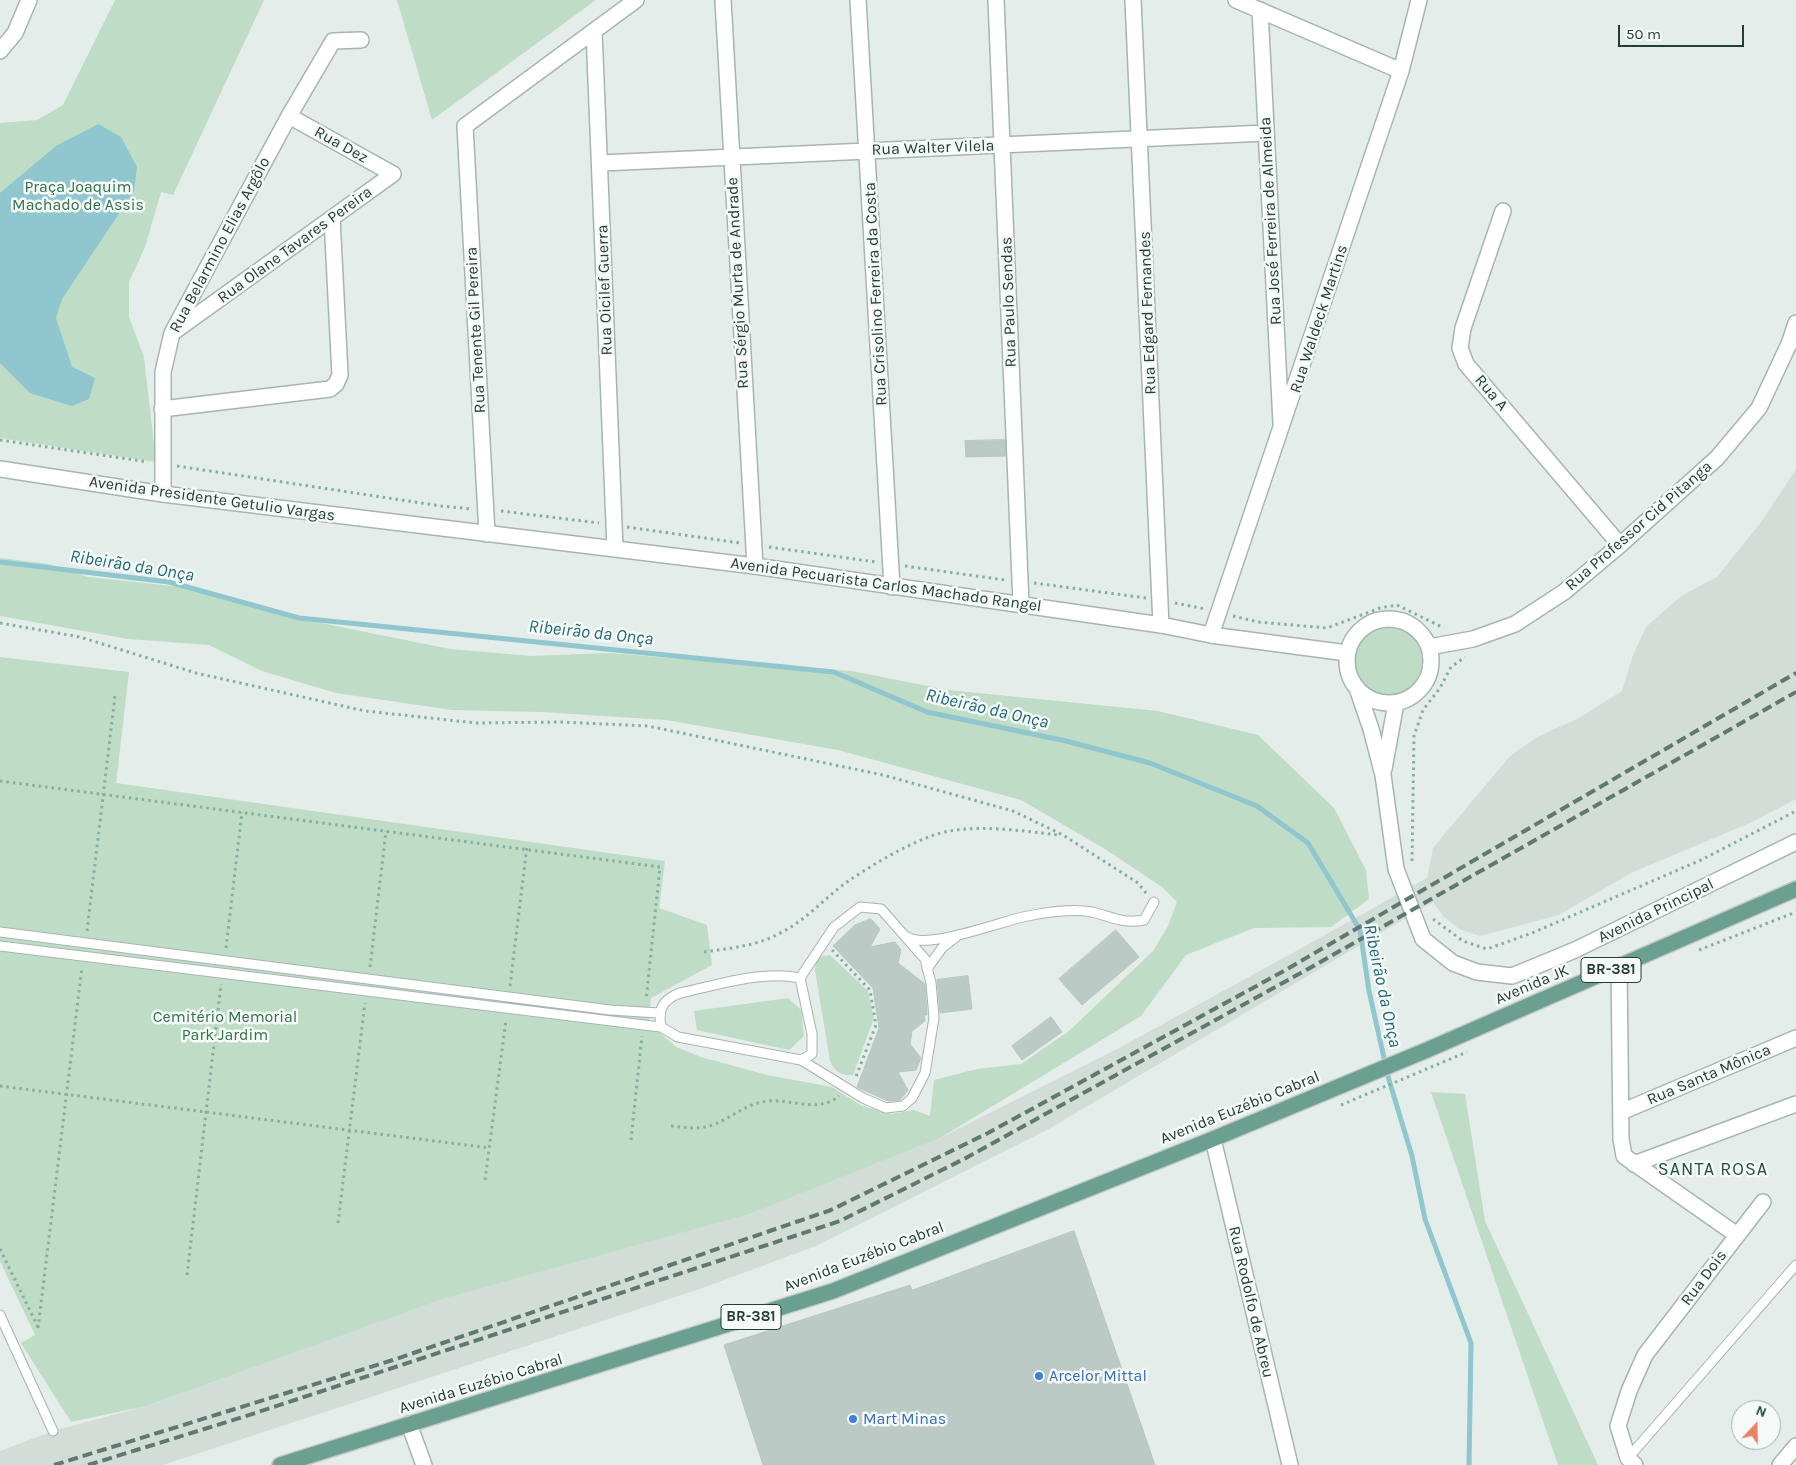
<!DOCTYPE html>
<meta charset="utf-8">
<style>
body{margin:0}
#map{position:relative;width:1796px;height:1465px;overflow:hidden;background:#e4ede9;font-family:Karla,sans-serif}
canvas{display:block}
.north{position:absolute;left:1731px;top:1400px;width:50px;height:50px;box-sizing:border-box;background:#f5f9f7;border:1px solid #a1aeaa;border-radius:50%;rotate:21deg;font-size:14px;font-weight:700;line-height:20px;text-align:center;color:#243e36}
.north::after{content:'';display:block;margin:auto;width:18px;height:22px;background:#ea8365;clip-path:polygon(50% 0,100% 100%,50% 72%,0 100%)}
.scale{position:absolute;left:1618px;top:25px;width:126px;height:22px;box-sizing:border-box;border:2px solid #243e36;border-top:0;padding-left:6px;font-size:15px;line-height:18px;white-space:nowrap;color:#243e36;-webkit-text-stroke:4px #f5f9f7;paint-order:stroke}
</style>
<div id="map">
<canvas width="1796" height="1465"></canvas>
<div class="north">N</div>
<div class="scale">50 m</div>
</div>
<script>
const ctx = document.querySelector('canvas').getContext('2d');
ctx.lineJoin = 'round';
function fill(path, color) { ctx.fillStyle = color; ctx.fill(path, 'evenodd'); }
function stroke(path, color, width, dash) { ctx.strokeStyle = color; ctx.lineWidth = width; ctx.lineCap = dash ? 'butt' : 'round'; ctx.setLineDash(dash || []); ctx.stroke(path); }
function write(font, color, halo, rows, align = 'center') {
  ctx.font = font + ' Karla,sans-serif'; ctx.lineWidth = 5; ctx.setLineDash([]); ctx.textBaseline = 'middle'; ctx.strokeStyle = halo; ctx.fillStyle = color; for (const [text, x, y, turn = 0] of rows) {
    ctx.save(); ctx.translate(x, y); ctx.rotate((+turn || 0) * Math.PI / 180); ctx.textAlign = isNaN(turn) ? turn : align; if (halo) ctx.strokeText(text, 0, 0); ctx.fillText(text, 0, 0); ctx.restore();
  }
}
fill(new Path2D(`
 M1796,469V799L1752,822L1631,873L1559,915L1480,936L1459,929L1443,916L1433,902L1047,1130L816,1246L697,1290L163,1465H0V1451L53,1431L146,1406L446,1297L750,1214L940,1138L1119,1048L1287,956L1427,878L1433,848L1510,756L1537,737L1579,718L1622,691L1633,655L1646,627L1681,596L1717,577L1762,521Z`), '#d2ddd8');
fill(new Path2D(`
 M115,0H264L173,195L161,192L145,247L129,282V317L144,357L156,462L0,438V123L37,120L63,105Z
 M397,0H596L432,120Z
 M0,558L49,564L88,577L192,588L316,622L450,649L532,656L610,653L751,665L852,671L948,690L1158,711L1258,735L1334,808L1366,870L1369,899L1331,927L1254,928L1186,955L1141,1016L940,1138L750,1214L445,1298L146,1406L71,1422L21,1343L35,1335L0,1261V657L129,672L116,783L665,861L659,908L707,925L712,965L651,998L648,1028L658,1031L676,1047L701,1057L767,1075L832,1087L862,1106L892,1114L914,1110L930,1116L934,1080L977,1069L1021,1064L1069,1031L1153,951L1168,926L1177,902L1162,887L1105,849L1021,800L838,750L666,720L541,712L452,710L336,693L262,671L209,645L128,639L0,616Z
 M1354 661a34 34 0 1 1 68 0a34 34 0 1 1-68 0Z
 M830,955L868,991L874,1018L853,1075C841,1076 835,1072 830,1061L815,970L816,960L822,956Z
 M788,998L801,1010L804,1036L789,1050L697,1030L694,1011Z
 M1431,1092L1465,1094L1485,1221L1598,1465H1558Z`), '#bedcc6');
fill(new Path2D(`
 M98,124L121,137L137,167L134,191L62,299L56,318L72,367L95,378L89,399L72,406L30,393L0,363V193L56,146Z`), '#90c6ce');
stroke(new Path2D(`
 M0,562L169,582L299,618L834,672L927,712L1066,741L1150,763L1257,806L1308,843L1360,930L1369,991L1389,1080L1412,1156L1425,1219L1471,1343L1469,1465`), '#90c6ce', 5);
const building = new Path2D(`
 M1005,440L1006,456L966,457L965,441Z
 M871,919L880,929L870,947L895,942L901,950L898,963L925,984L927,1015H924L925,1021L912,1031L910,1044L921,1058L916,1070L898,1072L908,1090L900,1100L888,1101L857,1087L879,1028L873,988L833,946L855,925Z
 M1116,930L1139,957L1082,1005L1059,979Z
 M968,976L972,1009L940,1013L937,980Z
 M1051,1017L1062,1032L1022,1060L1012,1046Z
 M1074,1231L1155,1465H763L724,1345L910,1285L912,1290Z`);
fill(building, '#bccac5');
stroke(building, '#b7c6bf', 1);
const service = new Path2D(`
 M0,932L610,1010L659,1013
 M908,937C926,950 1000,922 1023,917C1046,912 1070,908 1092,912C1113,917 1122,924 1144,920L1154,902
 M0,946L644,1025L661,1027L678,1037L801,1060L812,1054V1034L800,978C761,970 718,985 680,993C662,1000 658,1009 661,1027
 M927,969L942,948L956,937
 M800,978L834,927L860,907L881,909L925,959L931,983L934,1018L925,1073L912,1098L903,1106L886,1108L863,1098L801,1060
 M0,1315L53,1431
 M1628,1458L1796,1265`);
const minor = new Path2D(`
 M723,0L755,566
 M858,0L892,587
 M996,0L1021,604
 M1133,0L1161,625
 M1236,0L1401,71
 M1260,10L1281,423
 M594,31L615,548
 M0,51L15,33L29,0
 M601,163L1266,133
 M1503,211L1463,328L1460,348L1466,364L1620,545
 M175,331L393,174L289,116
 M1789,344L1796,323
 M162,409L330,389L336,384L340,375L332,218
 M163,494V372L172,333L289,116L333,41L361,40
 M487,534L465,126L636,0
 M1211,635L1401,71L1419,0
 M1619,966L1621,1139L1624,1156L1737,1235
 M1621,1112L1796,1038
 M1213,1139L1290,1465
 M1634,1164L1796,1104
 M1635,1465L1628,1458L1618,1426L1629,1391L1645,1355L1763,1202
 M1780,1465L1796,1446`);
const tertiary = new Path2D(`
 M0,469L163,494L755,566L1161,625L1211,635L1347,653
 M1347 661a42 42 0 1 1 84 0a42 42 0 1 1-84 0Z
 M1429,647L1473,639L1515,624L1564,592L1620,545L1717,458L1759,408L1789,344L1796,339
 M1358,691L1371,729L1383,775L1396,869L1423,939L1453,963L1477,972L1512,976L1575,950L1796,842
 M1384,769L1396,703
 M409,1424L424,1465`);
const primary = new Path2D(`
 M280,1465L833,1291L1213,1139L1427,1050L1796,889`);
stroke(service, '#a7b5b0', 11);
stroke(minor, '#a7b5b0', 18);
stroke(tertiary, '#a7b5b0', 18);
stroke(primary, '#c2c9c7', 18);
stroke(new Path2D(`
 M0,440L148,462
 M177,466L441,506L472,509
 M501,511L599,523
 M627,527L740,543
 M769,547L876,562
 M905,566L1005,580
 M1034,583L1146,598
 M1175,603L1205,609
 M1233,616L1258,622L1327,628L1380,608L1397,605L1444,628
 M0,623L80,637L196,673L365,711L476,723L561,722L648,726L883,775L1013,811L1063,835L1138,883L1146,893
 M0,781L660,867L646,1000
 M1412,861L1414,736L1423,710L1440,688L1451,667L1465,657
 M1433,919L1463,941L1487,949L1532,933L1701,860L1796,811
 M87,931L115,696
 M226,948L242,812
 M832,950L870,990L876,1025L855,1079
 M1699,950L1796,912
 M704,952C731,948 759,946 784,931C808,918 826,897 847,882C872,865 902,847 931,836C969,822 1020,831 1060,835
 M370,967L386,831
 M510,986L527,846
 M0,1086L490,1148
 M1341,1105L1467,1052
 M671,1126C684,1127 697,1130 709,1126C728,1121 742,1106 762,1102C788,1096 816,1115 839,1096
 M631,1140L642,1036
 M485,1180L506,1020
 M338,1223L365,1003
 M0,1249L38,1327
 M187,1275L221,984
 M38,1328L82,967`), '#86afa1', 3, [2.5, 4]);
stroke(service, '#fff', 9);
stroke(minor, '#fff', 15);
stroke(tertiary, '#fff', 15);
stroke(primary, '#6ba091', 15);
stroke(new Path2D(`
 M54,1465L393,1360L831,1210L988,1133L1282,972L1796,673
 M88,1465L243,1417L840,1221L964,1159L1308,969L1796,692`), '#5f7971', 4, [10, 5]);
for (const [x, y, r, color] of [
 [1039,1376,5,"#3f7fe0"],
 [853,1419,5,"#3f7fe0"]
]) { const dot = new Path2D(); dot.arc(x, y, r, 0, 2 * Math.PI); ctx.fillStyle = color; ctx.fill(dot); stroke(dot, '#f5f9f7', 2); }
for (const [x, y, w] of [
 [1611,970,60],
 [751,1317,60]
]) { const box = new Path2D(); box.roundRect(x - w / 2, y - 12.5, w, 25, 4); ctx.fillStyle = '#f5f9f7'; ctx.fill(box); stroke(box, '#243e36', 1); }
write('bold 15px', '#243e36', null, [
 ["BR-381",1611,970],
 ["BR-381",751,1317]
]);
write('16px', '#243e36', '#f5f9f7', [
 ["Rua Dez",341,145,29],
 ["Rua Walter Vilela",933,148,-2],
 ["Rua José Ferreira de Almeida",1271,221,-93],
 ["Rua Belarmino Elias Argôlo",220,245,-62],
 ["Rua Olane Tavares Pereira",295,245,-36],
 ["Rua Sérgio Murta de Andrade",738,283,-93],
 ["Rua Oicilef Guerra",605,290,-92],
 ["Rua Crisolino Ferreira da Costa",876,294,-93],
 ["Rua Paulo Sendas",1009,302,-92],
 ["Rua Edgard Fernandes",1148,313,-92],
 ["Rua Waldeck Martins",1319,319,-72],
 ["Rua Tenente Gil Pereira",476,330,-93],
 ["Rua A",1491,393,50],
 ["Avenida Presidente Getulio Vargas",212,499,8],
 ["Rua Professor Cid Pitanga",1639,526,-41],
 ["Avenida Pecuarista Carlos Machado Rangel",886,585,8],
 ["Avenida Principal",1656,911,-26],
 ["Avenida JK",1532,985,-23],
 ["Rua Santa Mônica",1709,1075,-23],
 ["Avenida Euzébio Cabral",1240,1108,-22],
 ["Avenida Euzébio Cabral",864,1257,-21],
 ["Rua Dois",1704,1278,-53],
 ["Rua Rodolfo de Abreu",1251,1302,77],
 ["Avenida Euzébio Cabral",481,1384,-17]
]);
write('16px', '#317249', '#f5f9f7', [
 ["Praça Joaquim",78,187],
 ["Machado de Assis",78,205],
 ["Cemitério Memorial",225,1017],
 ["Park Jardim",225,1035]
]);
write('16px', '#366cbe', '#f5f9f7', [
 ["Arcelor Mittal",1049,1376],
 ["Mart Minas",863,1419]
], 'left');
write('italic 18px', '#216a76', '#f5f9f7', [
 ["Ribeirão da Onça",132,566,9],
 ["Ribeirão da Onça",591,633,6],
 ["Ribeirão da Onça",987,709,13],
 ["Ribeirão da Onça",1382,986,78]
]);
ctx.letterSpacing = '1px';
write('18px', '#214f43', '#f5f9f7', [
 ["SANTA ROSA",1713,1170]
]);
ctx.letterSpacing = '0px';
</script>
